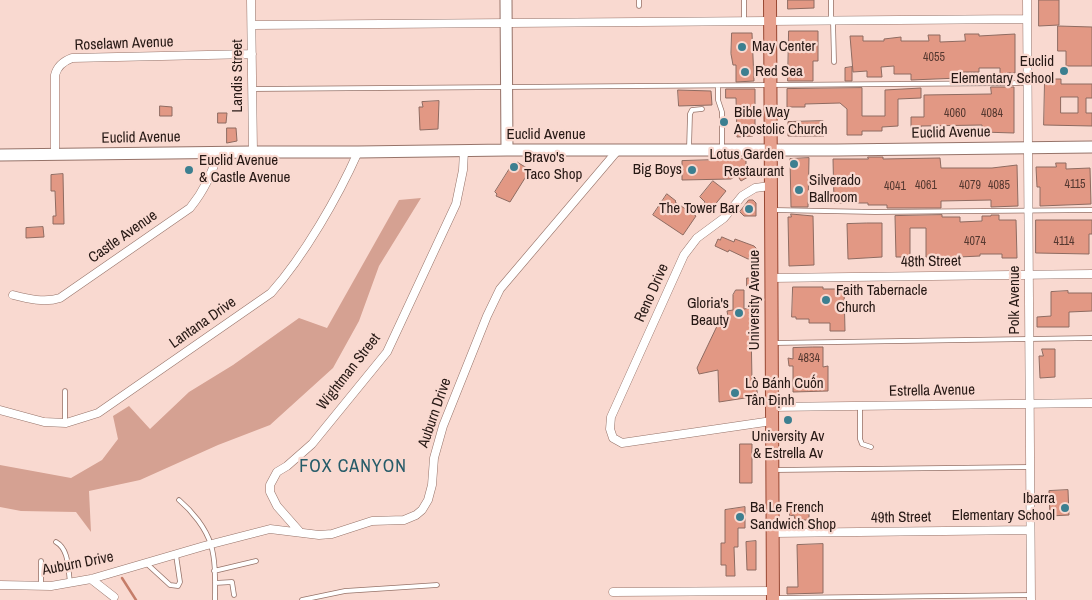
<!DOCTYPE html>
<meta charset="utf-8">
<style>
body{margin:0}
canvas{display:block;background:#f9d9d0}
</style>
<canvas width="1092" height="600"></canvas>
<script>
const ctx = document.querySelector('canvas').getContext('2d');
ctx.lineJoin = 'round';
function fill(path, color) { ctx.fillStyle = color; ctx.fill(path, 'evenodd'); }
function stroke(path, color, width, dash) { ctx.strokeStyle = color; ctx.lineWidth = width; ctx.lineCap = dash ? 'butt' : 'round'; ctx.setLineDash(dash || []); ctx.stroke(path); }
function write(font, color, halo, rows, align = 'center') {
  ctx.font = font + ' "Archivo Narrow",sans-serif'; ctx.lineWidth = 4.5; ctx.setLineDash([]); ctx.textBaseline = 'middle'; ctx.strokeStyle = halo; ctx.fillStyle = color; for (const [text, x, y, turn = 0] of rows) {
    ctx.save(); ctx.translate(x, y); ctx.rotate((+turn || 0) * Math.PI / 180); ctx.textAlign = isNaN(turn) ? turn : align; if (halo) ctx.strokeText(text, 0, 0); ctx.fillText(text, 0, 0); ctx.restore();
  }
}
fill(new Path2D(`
 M421,198L379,266L359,321L333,368L270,425L218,445L140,480L89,491L91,532L76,512L21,511L0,507V465L71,478L102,460L118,439L113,416L129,406L150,429L189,392L233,365L299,318L327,328L399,200Z`), '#d5a192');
stroke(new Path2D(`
 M122,578L136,600`), '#c57d69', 2.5);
const building = new Path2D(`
 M788,0H814V8L788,9Z
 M1039,0H1059V25L1039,26Z
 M1058,26L1092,27V66H1066V51H1058Z
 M789,31H818V61H813V81H788Z
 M732,33H752L754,81L736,82V65H733L731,54Z
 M965,34H979V36L1015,34V73H1007L1008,79H1000V68H979V72H959V78L911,80V74H894V66L881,67L882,77H867V71L853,72L850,36H863V41H884V39L901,37V41H929L928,35H940V42L965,41Z
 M852,67V81H845V68Z
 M1045,79H1061V84H1092V98H1086V113H1092V126L1044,125ZM1061,97H1078V113H1061Z
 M991,87H1014V133L982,132V125L921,126V128H911V117H924V95L991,94Z
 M862,88V116H885V90L921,88V98L898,99V126L882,127V131H862V135H847V109L840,103L805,104V107H787V89Z
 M726,89H755V134L753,136L737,137L736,98H726Z
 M678,90L711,91L712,105L679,106Z
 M439,101L438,129L420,130L419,107H423L422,102Z
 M160,106L172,107V116H160Z
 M218,113H227L226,123H218Z
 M823,121L824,136H788V122Z
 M227,128H236L237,141L227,143Z
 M868,157H883V159L940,158L941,168H992L1017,165L1018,206L991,207V200L941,201V208H887V205H868V203H834L833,159H868Z
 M809,158L808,207H791L790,159Z
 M746,159V173L748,177L741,181L737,175L731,179L682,180V161Z
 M514,162L516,163L517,162L530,170L510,202L496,196L497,194L495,192Z
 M1056,163H1066V169L1090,168L1091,204L1040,206V187H1037L1036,167H1056Z
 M63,174L64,224H53V216H56L55,191H51V175Z
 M713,181L726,191L709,212L702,206L705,202L700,197Z
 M667,194L676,201L675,202L696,216L683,235L653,215Z
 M749,200H753L756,203V216H744L740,212Z
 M791,214L813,216L814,265L789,266L788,217H791Z
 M942,215V217H960V222L982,221V216H991V215H999V220H1016L1017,258H1002V254H980V256L959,257H926V228H910V257H896L895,216Z
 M1036,220H1092V234H1089V254L1036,253Z
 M867,223H882V257L848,259L847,224Z
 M43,227L44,237L26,238V228Z
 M722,237L734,242L735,239L754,246L757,249V257L748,259L729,250L728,252L715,246L718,239L720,240Z
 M747,278H756V286H747Z
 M793,287H823V289H844L845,331H830V323H809V319H796V317H792Z
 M736,290H744V309L751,308L752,318L757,317V326H751L752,381H755L758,396L719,402L718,370L699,374L697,368L718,324L729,322L727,311L733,310V295Z
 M1068,291V293H1092V311L1069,312V327H1037V317L1051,316V292Z
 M813,347H823V367L828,366V391L793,392V366H789L788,358L793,359V348Z
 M1042,349H1055V377L1040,378L1039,356H1043Z
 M740,444H752V483H740Z
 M1068,490L1069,515L1050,516L1049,491Z
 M790,503H809V520H795L794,515L790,516Z
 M745,507V528H738V547H734L735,576H726V565H721V543H725V510Z
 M756,541V570H747L746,542Z
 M823,544V593L787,594V587H798L797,545Z`);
fill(building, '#e29884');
stroke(building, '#8e6b61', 1);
const service = new Path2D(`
 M831,0V20
 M639,6V0
 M833,21L834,62
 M744,22V0
 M718,86V100L722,112V148
 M252,89L1027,83
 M689,149L690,114L692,110L702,109
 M774,210L875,212L1092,210
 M774,343L1092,338
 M860,405V439L862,444L871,447
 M65,423V391
 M775,470L1030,467
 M179,500C192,511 206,528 211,545C216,562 215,582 215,600
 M56,542C69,549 68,569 70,582
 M41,561V586
 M146,563L170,585L178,586L180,582L176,555
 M214,571L256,561
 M215,583L232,582L234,595
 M776,598L1031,595
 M302,600L345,591L437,585`);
const minor = new Path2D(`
 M251,0L253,152
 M1027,0L1031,600
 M252,25L1027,19
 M55,154V75C57,67 64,61 72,58L252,54
 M770,186L755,188L742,196L724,218L697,238L684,255L611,417L610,429L613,438L622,443L772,421
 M771,278L1092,274
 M13,295C28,299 45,303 60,298L190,208C203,192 213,172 218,152
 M772,407L1092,403
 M0,410L44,422L66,423L98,413L271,293C304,256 338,197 358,152
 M299,531L277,506L270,492V485L277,472L287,466L312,444L387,352L456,204L463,170L464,151
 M773,533L1030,530
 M91,579L114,597
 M0,585L51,586L91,579L204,546L270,529L319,535L332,534L372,521L404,520L416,515L422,510L428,500L432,485L434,458L443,426L487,316L500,289L618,150
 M613,592L773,591`);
const secondary = new Path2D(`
 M506,0L507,150
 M0,155L253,152H358L507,150H837L1092,147`);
const primary = new Path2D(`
 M770,0L773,600`);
stroke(service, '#967369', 5.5);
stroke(minor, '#967369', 9);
stroke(secondary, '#967369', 13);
stroke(primary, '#994833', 14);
stroke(service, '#fff', 4);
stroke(minor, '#fff', 8);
stroke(secondary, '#fff', 11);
stroke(primary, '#e7a18e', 12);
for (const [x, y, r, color] of [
 [742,47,5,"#3c7f90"],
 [1064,71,5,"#3c7f90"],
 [745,72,5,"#3c7f90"],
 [724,122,5,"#3c7f90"],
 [794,164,5,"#3c7f90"],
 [514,167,5,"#3c7f90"],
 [189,170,5,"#3c7f90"],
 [692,170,5,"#3c7f90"],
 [799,190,5,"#3c7f90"],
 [749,209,5,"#3c7f90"],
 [826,300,5,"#3c7f90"],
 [739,313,5,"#3c7f90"],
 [735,393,5,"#3c7f90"],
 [788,420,5,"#3c7f90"],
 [1065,508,5,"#3c7f90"],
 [740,517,5,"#3c7f90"]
]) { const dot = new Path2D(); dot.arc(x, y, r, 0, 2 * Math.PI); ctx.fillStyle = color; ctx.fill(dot); stroke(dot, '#f9d9d0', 2); }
write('12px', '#553830', null, [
 ["4055",934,58],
 ["4060",955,114],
 ["4084",992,114],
 ["4115",1075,185],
 ["4061",926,186],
 ["4079",970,186],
 ["4085",999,186],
 ["4041",895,187],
 ["4074",975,242],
 ["4114",1064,242],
 ["4834",809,359]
]);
write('15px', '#261814', '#f9d9d0', [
 ["Roselawn Avenue",124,44,-2],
 ["Landis Street",238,76,-90],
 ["Euclid Avenue",951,133,-1],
 ["Euclid Avenue",546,135],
 ["Euclid Avenue",141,138,-1],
 ["Castle Avenue",123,237,-35],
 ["48th Street",931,262,-1],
 ["Reno Drive",652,293,-66],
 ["University Avenue",755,300,-90],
 ["Polk Avenue",1015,300,-90],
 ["Lantana Drive",203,323,-35],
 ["Wightman Street",349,372,-52],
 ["Estrella Avenue",932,391,-1],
 ["Auburn Drive",435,413,-71],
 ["49th Street",901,518,-1],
 ["Auburn Drive",78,564,-11]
]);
write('15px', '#261814', '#f9d9d0', [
 ["May Center",752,47],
 ["Euclid",1054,62,"right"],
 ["Elementary School",1054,79,"right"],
 ["Red Sea",755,72],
 ["Bible Way",734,113],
 ["Apostolic Church",734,130],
 ["Lotus Garden",784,155,"right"],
 ["Restaurant",784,172,"right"],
 ["Bravo's",524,158],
 ["Taco Shop",524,175],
 ["Euclid Avenue",199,161],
 ["& Castle Avenue",199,178],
 ["Big Boys",682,170,"right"],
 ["Silverado",809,181],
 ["Ballroom",809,198],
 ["The Tower Bar",739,209,"right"],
 ["Faith Tabernacle",836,291],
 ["Church",836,308],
 ["Gloria's",729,304,"right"],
 ["Beauty",729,321,"right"],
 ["Lò Bánh Cuốn",745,384],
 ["Tân Định",745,401],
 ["University Av",788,437,"center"],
 ["& Estrella Av",788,454,"center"],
 ["Ibarra",1055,499,"right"],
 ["Elementary School",1055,516,"right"],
 ["Ba Le French",750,508],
 ["Sandwich Shop",750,525]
], 'left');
ctx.letterSpacing = '1px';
write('18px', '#255b68', '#f9d9d0', [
 ["FOX CANYON",353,467]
]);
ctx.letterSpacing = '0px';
</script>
